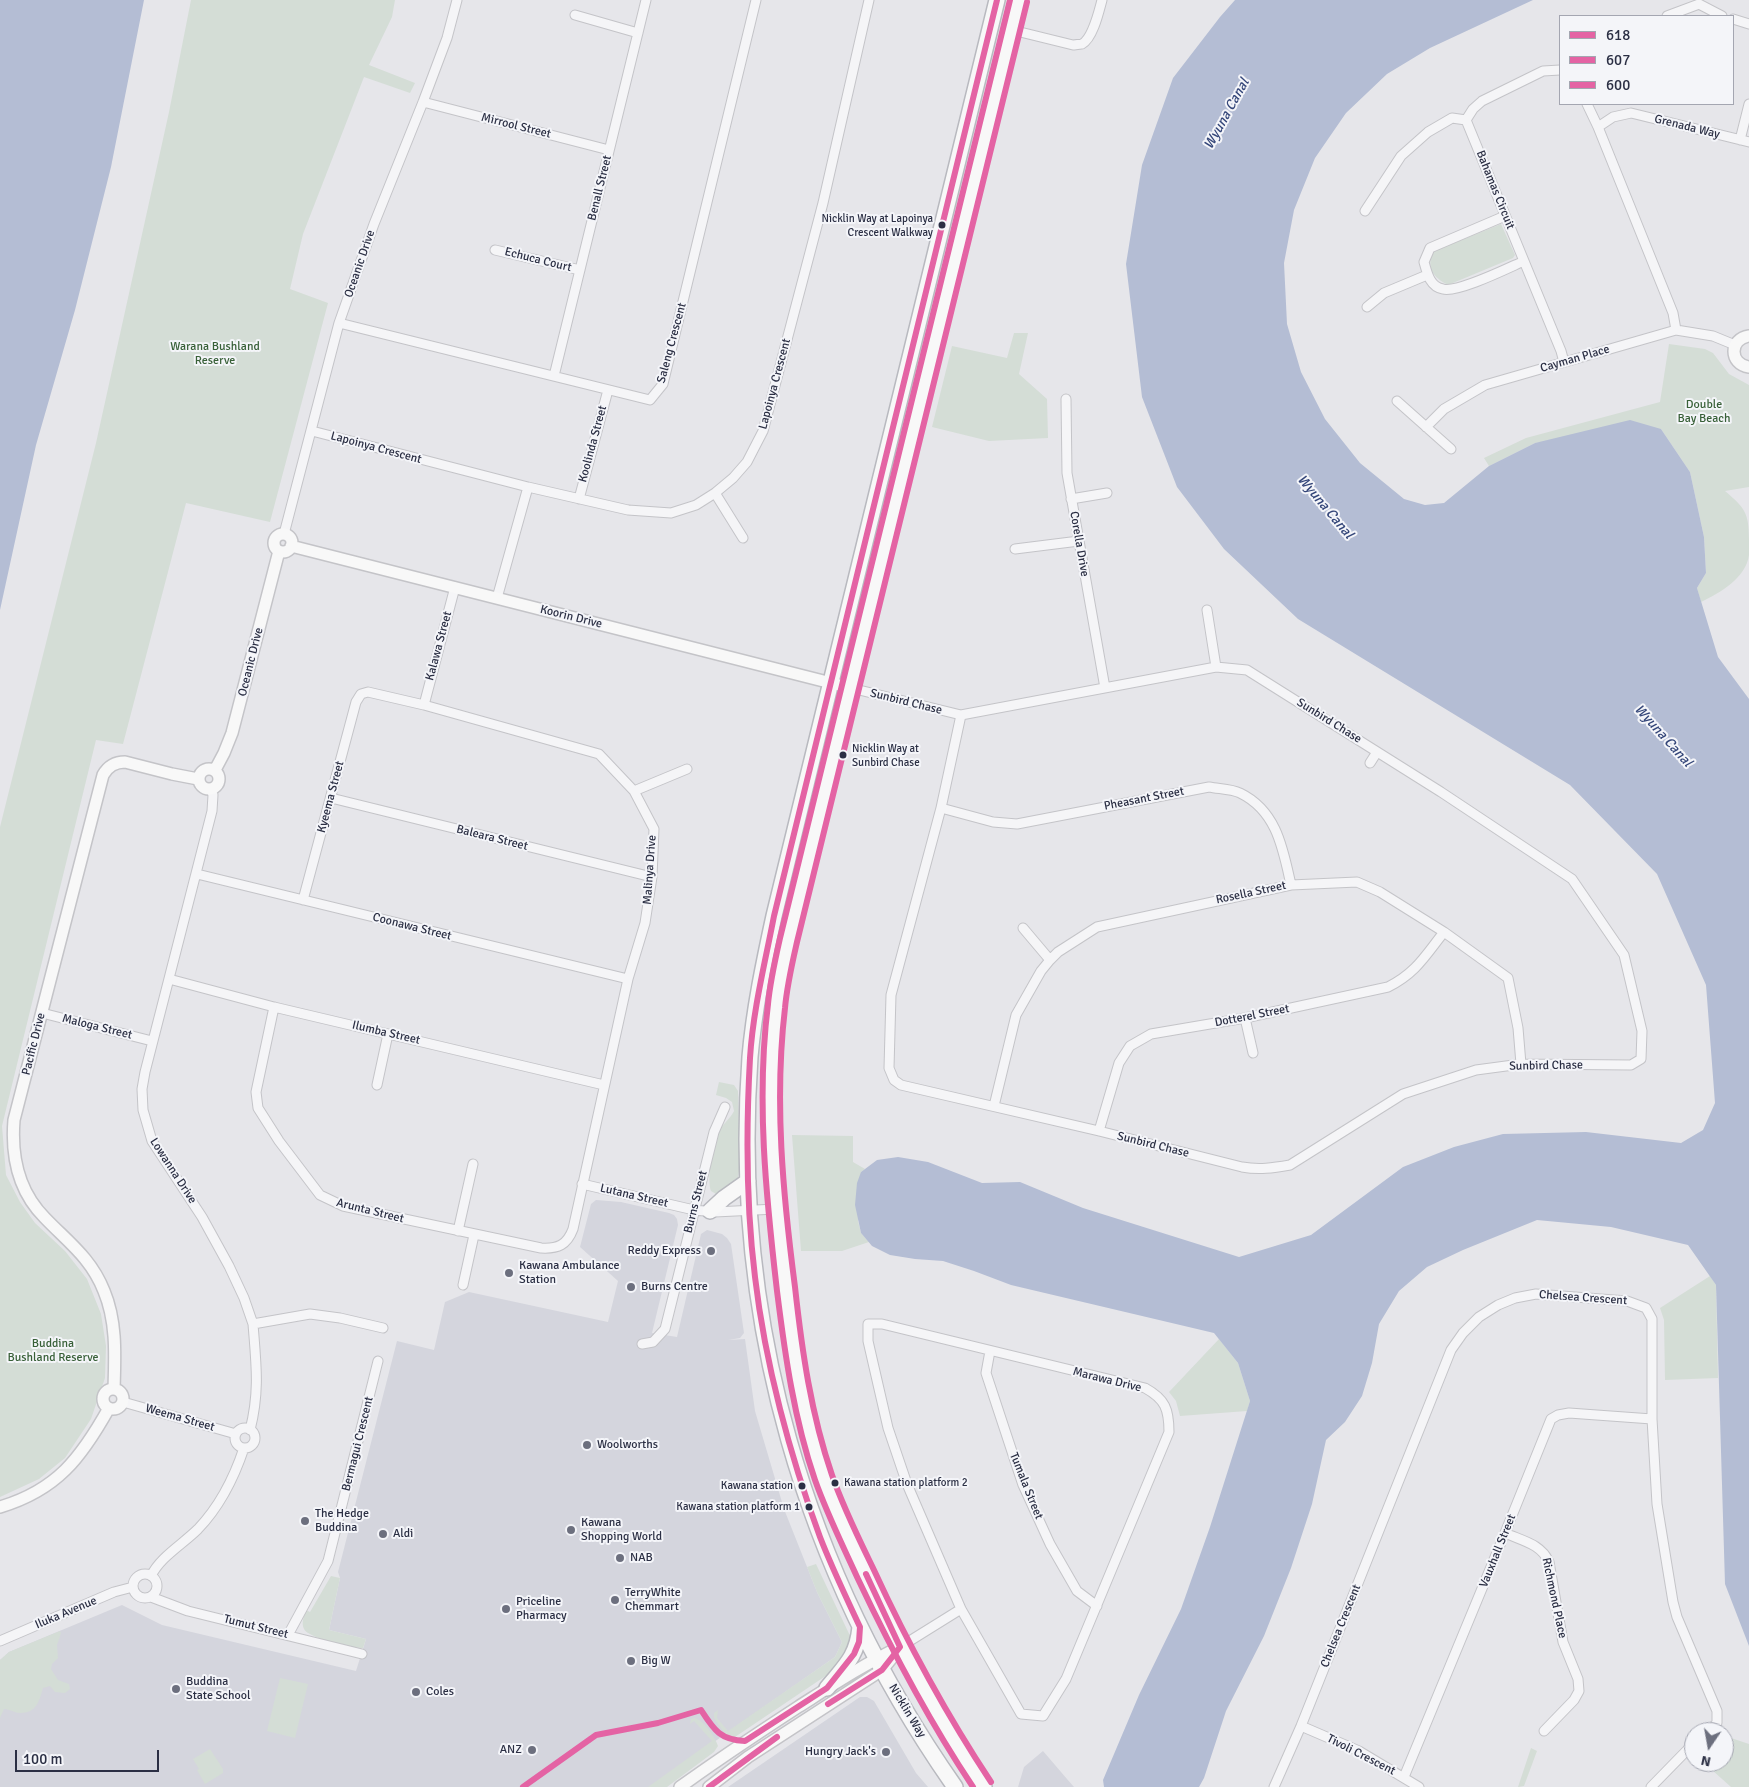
<!DOCTYPE html>
<style>
body{margin:0}
#map{position:relative;width:1749px;height:1787px;overflow:hidden;background:#e6e6ea;font-family:Signika,sans-serif}
canvas{display:block}
.legend{position:absolute;left:1559px;top:15px;width:175px;height:90px;box-sizing:border-box;background:#f4f5f9;border:1px solid #a4a6b1;margin:0;padding:6px 9px;list-style:none;font-size:15px;color:#2b2f44}
.legend li{display:flex;align-items:center;gap:10px;height:25px}
.legend b{width:25px;border:1px solid #a4a6b1}
.north{position:absolute;left:1684px;top:1722px;width:50px;height:50px;box-sizing:border-box;background:#f4f5f9;border:1px solid #a4a6b1;border-radius:50%;rotate:192deg;font-size:14px;font-weight:700;line-height:20px;text-align:center;color:#2b2f44}
.north::after{content:'';display:block;margin:auto;width:18px;height:22px;background:#6c6f7e;clip-path:polygon(50% 0,100% 100%,50% 72%,0 100%)}
.scale{position:absolute;left:15px;top:1750px;width:144px;height:22px;box-sizing:border-box;border:2px solid #2b2f44;border-top:0;padding-left:6px;font-size:15px;line-height:18px;white-space:nowrap;color:#2b2f44;-webkit-text-stroke:4px #f4f5f9;paint-order:stroke}
</style>
<div id="map">
<canvas width="1749" height="1787"></canvas>
<ul class="legend">
<li><b style="height:6px;background:#e463a4"></b>618</li>
<li><b style="height:6px;background:#e463a4"></b>607</li>
<li><b style="height:6px;background:#e463a4"></b>600</li>
</ul>
<div class="north">N</div>
<div class="scale">100 m</div>
</div>
<script>
const ctx = document.querySelector('canvas').getContext('2d');
ctx.lineJoin = 'round';
function fill(path, color) { ctx.fillStyle = color; ctx.fill(path, 'evenodd'); }
function stroke(path, color, width, dash) { ctx.strokeStyle = color; ctx.lineWidth = width; ctx.lineCap = dash ? 'butt' : 'round'; ctx.setLineDash(dash || []); ctx.stroke(path); }
function write(font, color, halo, rows, align = 'center') {
  ctx.font = font + ' Signika,sans-serif'; ctx.lineWidth = 4; ctx.setLineDash([]); ctx.textBaseline = 'middle'; ctx.strokeStyle = halo; ctx.fillStyle = color; for (const [text, x, y, turn = 0] of rows) {
    ctx.save(); ctx.translate(x, y); ctx.rotate((+turn || 0) * Math.PI / 180); ctx.textAlign = isNaN(turn) ? turn : align; if (halo) ctx.strokeText(text, 0, 0); ctx.fillText(text, 0, 0); ctx.restore();
  }
}
fill(new Path2D(`
 M596,1200L621,1202L669,1213L674,1215L677,1219L678,1225L652,1333L677,1337L701,1234L707,1230L722,1234L727,1238L731,1244L744,1333L740,1338L728,1340L745,1339L755,1411L784,1509L817,1592L842,1642L835,1657L650,1787H0V1660L9,1652L122,1605L162,1625L356,1671L366,1639L329,1630L340,1578L338,1572L397,1341L434,1350L445,1302L469,1292L608,1322L618,1281L580,1247L590,1208L591,1204Z
 M860,1697H867L874,1701L916,1773L928,1787H728Z
 M1043,1751L1067,1779L1074,1787H1018L1024,1767Z`), '#d4d5dd');
fill(new Path2D(`
 M191,0H395L392,17L369,65L415,83L410,93L364,77L303,234L290,289L328,303L270,522L186,503L123,744L96,740L2,1126L6,1175L20,1202L35,1223L65,1251L87,1279L101,1314L106,1346L105,1378L91,1419L65,1458L39,1479L0,1497V827L96,443L169,112Z
 M1501,224L1515,255L1513,258L1448,285C1433,277 1427,269 1432,252Z
 M1014,333H1028L1019,374L1047,399L1048,438L989,441L932,427L952,346L1007,358Z
 M1669,344L1705,349L1713,353L1729,374L1749,385V487L1725,491C1745,508 1749,513 1749,540C1749,545 1749,550 1749,555C1746,578 1720,593 1701,602L1697,588L1706,573L1704,537L1690,472L1661,429L1535,443L1489,466L1484,458L1526,438L1660,402Z
 M719,1082L734,1085L738,1091L740,1167L737,1182L723,1194H716L711,1191C707,1180 711,1144 717,1133C722,1125 730,1119 734,1111L732,1102L726,1098L716,1095Z
 M792,1135L853,1136V1162L865,1169L861,1172L858,1221L861,1233L869,1242L842,1251H801Z
 M1710,1276L1716,1285L1718,1378L1665,1380L1664,1320L1660,1308Z
 M1219,1339L1238,1363L1250,1401L1247,1411L1180,1416L1176,1401L1169,1392Z
 M816,1564L852,1640V1647L833,1671L732,1739L728,1738L714,1718V1713L718,1710L717,1718L728,1731L835,1657L842,1642L817,1592L807,1567Z
 M331,1576L340,1578L329,1630L366,1639L363,1648C352,1648 308,1638 304,1629C301,1623 304,1616 306,1610L310,1612Z
 M60,1631L61,1633L57,1645L58,1658L52,1664L51,1669L58,1680L69,1684L70,1689L65,1693L55,1692L50,1686L43,1688C39,1701 37,1713 20,1713C15,1713 10,1709 4,1709L0,1718V1660L9,1652Z
 M280,1678L308,1684L295,1738L267,1731Z
 M694,1718C704,1720 715,1737 718,1746L714,1752L667,1787H648L712,1741L694,1721L690,1724L691,1719Z
 M1731,1738L1749,1744V1787H1731L1703,1762H1724V1741Z
 M1531,1748L1537,1751L1524,1786L1518,1787Z
 M210,1749L223,1769V1773L205,1784L197,1770L199,1769L193,1759Z`), '#d4ddd6');
fill(new Path2D(`
 M0,0H144L111,167L75,310L36,445L0,610Z
 M1235,0H1533L1430,48L1387,74L1346,113L1315,158L1294,210L1284,263L1287,324L1301,372L1325,419L1360,463L1404,499L1425,505L1444,503L1489,466L1535,443L1630,420L1661,429L1690,472L1704,537L1706,573L1697,588L1718,657L1749,699V1646L1725,1584L1716,1285L1688,1245L1611,1227L1537,1220L1463,1250L1427,1267L1399,1291L1379,1324L1372,1363L1362,1396L1345,1422L1326,1440L1312,1504L1291,1568L1264,1636L1226,1711L1204,1778L1199,1787H1104L1103,1780L1139,1695L1181,1609L1210,1527L1250,1401L1238,1363L1214,1333L1011,1285L974,1271L943,1261L915,1259L890,1255L872,1246L861,1233L855,1205L857,1183L861,1172L877,1160L898,1157L928,1162L982,1183L1020,1182L1083,1208L1239,1257L1311,1235L1403,1167L1454,1147L1503,1134L1586,1132L1681,1143L1703,1130L1715,1103L1706,985L1657,874L1570,785L1298,619L1224,549L1177,487L1142,397L1126,264L1142,165L1173,78L1220,17Z`), '#b4bdd4');
const street = new Path2D(`
 M575,15L638,33
 M1667,16L1699,4L1722,16
 M1733,19L1749,24
 M1012,30L1073,45C1074,45 1081,44 1082,44C1093,38 1099,11 1102,0
 M423,102L609,150
 M1587,104L1598,127L1673,313L1676,330
 M1466,120L1561,351L1564,362
 M1466,120L1473,109L1482,101L1543,71L1560,70
 M1598,127L1613,117L1631,113L1749,142
 M1740,140L1749,104
 M1365,211L1401,156L1428,132L1452,118L1466,120
 M1505,216L1430,248L1424,262C1427,273 1430,287 1443,289C1458,293 1508,268 1524,261
 M495,250L580,270
 M1367,307L1384,293L1427,275
 M339,323L650,400L663,384L756,0
 M554,376L646,0
 M1066,399L1067,473L1105,688
 M1397,401L1451,449
 M1426,427L1444,409L1485,385L1676,330L1713,336L1735,345
 M312,431L528,487L628,510L671,513L696,505L715,493L733,478L747,462L763,431L823,203L869,0
 M715,493L743,538
 M579,499L608,390
 M1071,499L1107,493
 M284,534L339,323L374,224L423,102L447,38L457,0
 M1015,549L1079,541
 M497,598L528,487
 M1207,610L1216,667
 M851,688L961,715L1216,667L1247,670L1441,792L1572,879L1624,955L1642,1031L1641,1059L1631,1065L1521,1064L1476,1070L1403,1094L1290,1165C1273,1168 1259,1170 1242,1167L1099,1131L901,1085L894,1080L889,1068L891,995L941,808L961,715
 M424,705L455,587
 M1370,763L1377,752
 M211,789L213,795L212,811L145,1072L142,1089L143,1110L152,1141L202,1217L229,1266L244,1298L253,1324C256,1363 260,1391 250,1430
 M634,791L687,769
 M331,798L652,877
 M941,808L993,822L1017,824L1209,787C1219,789 1231,789 1240,793C1277,811 1283,849 1291,885
 M197,874L628,979
 M1023,928L1050,960
 M169,979L274,1007L604,1085
 M274,1007L256,1092L258,1108L279,1141L320,1195L343,1206L541,1248C558,1249 567,1245 573,1229L628,979L645,923L652,877L654,829L634,791L599,754L424,705L368,692L361,694L356,702L303,900
 M42,1013L152,1041
 M1245,1018L1253,1053
 M377,1085L388,1034
 M994,1106L1016,1015L1041,971L1050,960L1058,952L1097,927L1291,885L1357,882L1380,892L1444,932L1508,978L1518,1028L1521,1064
 M1099,1131L1119,1063L1130,1046L1151,1034L1245,1018L1388,987C1416,973 1425,956 1444,932
 M582,1184L694,1210L715,1212L776,1209
 M458,1231L473,1164
 M463,1285L474,1235
 M253,1324L310,1314L340,1318L383,1328
 M868,1324H882L1145,1388C1165,1399 1169,1409 1169,1432L1066,1679L1043,1716L1021,1714L961,1609L907,1484L888,1428L868,1341Z
 M642,1344L653,1342L665,1329L714,1132L725,1107
 M990,1351L986,1373L1023,1485L1050,1544L1077,1591L1097,1606
 M123,1402L236,1434
 M235 1438a10 10 0 1 1 20 0a10 10 0 1 1-20 0Z
 M1505,1533C1523,1541 1541,1544 1549,1562L1563,1642L1578,1679L1579,1691L1574,1700L1544,1731
 M133 1586a12 12 0 1 1 24 0a12 12 0 1 1-24 0Z
 M151,1576C160,1557 183,1544 198,1529C220,1506 234,1478 244,1448
 M151,1597L188,1611L362,1654
 M288,1635L328,1561L378,1361
 M0,1641L114,1592L133,1587
 M900,1647L961,1609
 M1301,1726L1359,1751L1419,1787
 M1404,1777L1505,1533L1551,1419L1558,1415L1569,1413L1652,1419
 M1274,1787L1301,1726L1451,1350L1463,1333L1479,1317L1498,1305L1515,1298L1536,1294L1627,1301L1646,1308L1652,1319V1419L1657,1504L1673,1602L1677,1617L1717,1711V1723L1707,1732
 M1651,1787L1694,1743`);
const secondary = new Path2D(`
 M1749,336C1729,339 1729,364 1749,367
 M274 543a9 9 0 1 1 18 0a9 9 0 1 1-18 0Z
 M291,546L851,688
 M199 779a10 10 0 1 1 20 0a10 10 0 1 1-20 0Z
 M215,770L224,753L232,733L279,551
 M103 1399a10 10 0 1 1 20 0a10 10 0 1 1-20 0Z
 M114,1389C115,1356 117,1322 104,1291C91,1258 68,1242 45,1218C18,1191 11,1157 14,1120L103,775C108,766 115,762 125,762L172,774L198,779
 M0,1507C57,1490 81,1458 109,1408
 M680,1787C719,1759 758,1733 798,1707C831,1686 864,1664 900,1647
 M709,1787L748,1757L882,1670L899,1649`);
const highway = new Path2D(`
 M710,1211L724,1198L748,1181
 M827,1688C845,1666 857,1657 860,1627
 M955,1787C804,1572 731,1319 750,1057C754,1010 764,962 774,916L997,0
 M984,1787C936,1718 898,1644 863,1568C847,1534 830,1500 819,1464C801,1410 794,1354 787,1297C775,1201 765,1103 776,1007C779,984 784,962 788,940L1019,0`);
stroke(street, '#c4c4c8', 11);
stroke(secondary, '#c4c4c8', 14);
stroke(highway, '#b8b9bf', 18);
stroke(street, '#f5f5f7', 9);
stroke(secondary, '#f8f8f8', 11);
stroke(highway, '#f8f8f8', 15);
stroke(new Path2D(`
 M828,1704L882,1670L900,1647L866,1574
 M523,1787L596,1735L658,1723L701,1710C714,1730 720,1740 745,1741L827,1688L854,1654L859,1642L860,1627C846,1597 832,1568 820,1537C790,1456 765,1363 755,1277C746,1205 746,1130 750,1058C753,1010 765,963 774,916L997,0
 M709,1787L777,1737`), '#e463a4', 6);
stroke(new Path2D(`
 M991,1782C946,1714 907,1642 873,1568C858,1537 843,1507 832,1475C811,1414 802,1351 795,1287C783,1195 774,1101 785,1008C787,985 792,964 797,942L1027,2`), '#e463a4', 6);
stroke(new Path2D(`
 M973,1787C929,1721 892,1651 858,1579C843,1546 827,1514 815,1480C794,1419 785,1355 777,1291C766,1196 756,1099 768,1004C770,982 775,960 780,938L1010,0`), '#e463a4', 6);
for (const [x, y, r, color] of [
 [942,225,4.5,"#2b2f44"],
 [843,755,4.5,"#2b2f44"],
 [711,1251,5,"#6c6f7e"],
 [509,1273,5,"#6c6f7e"],
 [631,1287,5,"#6c6f7e"],
 [587,1445,5,"#6c6f7e"],
 [835,1483,4.5,"#2b2f44"],
 [802,1486,4.5,"#2b2f44"],
 [809,1507,4.5,"#2b2f44"],
 [305,1521,5,"#6c6f7e"],
 [571,1530,5,"#6c6f7e"],
 [383,1534,5,"#6c6f7e"],
 [620,1558,5,"#6c6f7e"],
 [615,1600,5,"#6c6f7e"],
 [506,1609,5,"#6c6f7e"],
 [631,1661,5,"#6c6f7e"],
 [176,1689,5,"#6c6f7e"],
 [416,1692,5,"#6c6f7e"],
 [532,1750,5,"#6c6f7e"],
 [886,1752,5,"#6c6f7e"]
]) { const dot = new Path2D(); dot.arc(x, y, r, 0, 2 * Math.PI); ctx.fillStyle = color; ctx.fill(dot); stroke(dot, '#f4f5f9', 2); }
write('11px', '#2b2f44', '#f4f5f9', [
 ["Nicklin Way at Lapoinya",933,219],
 ["Crescent Walkway",933,233],
 ["Nicklin Way at",852,749,"left"],
 ["Sunbird Chase",852,763,"left"],
 ["Kawana station platform 2",844,1483,"left"],
 ["Kawana station",793,1486],
 ["Kawana station platform 1",800,1507]
], 'right');
write('12px', '#2b2f44', '#f4f5f9', [
 ["Mirrool Street",516,126,14],
 ["Grenada Way",1687,127,14],
 ["Benall Street",600,188,-76],
 ["Bahamas Circuit",1495,190,68],
 ["Echuca Court",538,260,14],
 ["Oceanic Drive",360,264,-71],
 ["Saleng Crescent",672,343,-75],
 ["Cayman Place",1575,359,-16],
 ["Lapoinya Crescent",775,384,-75],
 ["Koolinda Street",593,444,-75],
 ["Lapoinya Crescent",376,448,15],
 ["Corella Drive",1079,544,80],
 ["Koorin Drive",571,617,14],
 ["Kalawa Street",439,646,-75],
 ["Oceanic Drive",251,662,-76],
 ["Sunbird Chase",906,702,14],
 ["Sunbird Chase",1329,721,32],
 ["Kyeema Street",331,797,-75],
 ["Pheasant Street",1144,799,-11],
 ["Baleara Street",492,838,14],
 ["Malinya Drive",650,870,-86],
 ["Rosella Street",1251,893,-12],
 ["Coonawa Street",412,927,14],
 ["Dotterel Street",1252,1016,-11],
 ["Maloga Street",97,1027,14],
 ["Ilumba Street",386,1033,13],
 ["Pacific Drive",34,1044,-76],
 ["Sunbird Chase",1546,1066,-1],
 ["Sunbird Chase",1153,1145,14],
 ["Lowanna Drive",173,1171,57],
 ["Lutana Street",634,1196,13],
 ["Burns Street",696,1202,-76],
 ["Arunta Street",370,1211,14],
 ["Chelsea Crescent",1583,1298,4],
 ["Marawa Drive",1107,1380,14],
 ["Weema Street",180,1418,16],
 ["Bermagui Crescent",358,1444,-76],
 ["Tumala Street",1026,1486,68],
 ["Vauxhall Street",1498,1551,-68],
 ["Richmond Place",1554,1598,78],
 ["Iluka Avenue",66,1613,-23],
 ["Chelsea Crescent",1341,1626,-68],
 ["Tumut Street",256,1627,14],
 ["Nicklin Way",907,1711,59],
 ["Tivoli Crescent",1361,1755,27]
]);
write('12px', '#386038', '#f4f5f9', [
 ["Warana Bushland",215,347],
 ["Reserve",215,361],
 ["Double",1704,405],
 ["Bay Beach",1704,419],
 ["Buddina",53,1344],
 ["Bushland Reserve",53,1358]
]);
write('12px', '#2b2f44', '#f4f5f9', [
 ["Reddy Express",701,1251,"right"],
 ["Kawana Ambulance",519,1266],
 ["Station",519,1280],
 ["Burns Centre",641,1287],
 ["Woolworths",597,1445],
 ["The Hedge",315,1514],
 ["Buddina",315,1528],
 ["Kawana",581,1523],
 ["Shopping World",581,1537],
 ["Aldi",393,1534],
 ["NAB",630,1558],
 ["TerryWhite",625,1593],
 ["Chemmart",625,1607],
 ["Priceline",516,1602],
 ["Pharmacy",516,1616],
 ["Big W",641,1661],
 ["Buddina",186,1682],
 ["State School",186,1696],
 ["Coles",426,1692],
 ["ANZ",522,1750,"right"],
 ["Hungry Jack's",876,1752,"right"]
], 'left');
write('italic 14px', '#344679', '#f4f5f9', [
 ["Wyuna Canal",1227,114,-61],
 ["Wyuna Canal",1325,507,50],
 ["Wyuna Canal",1663,736,48]
]);
</script>
